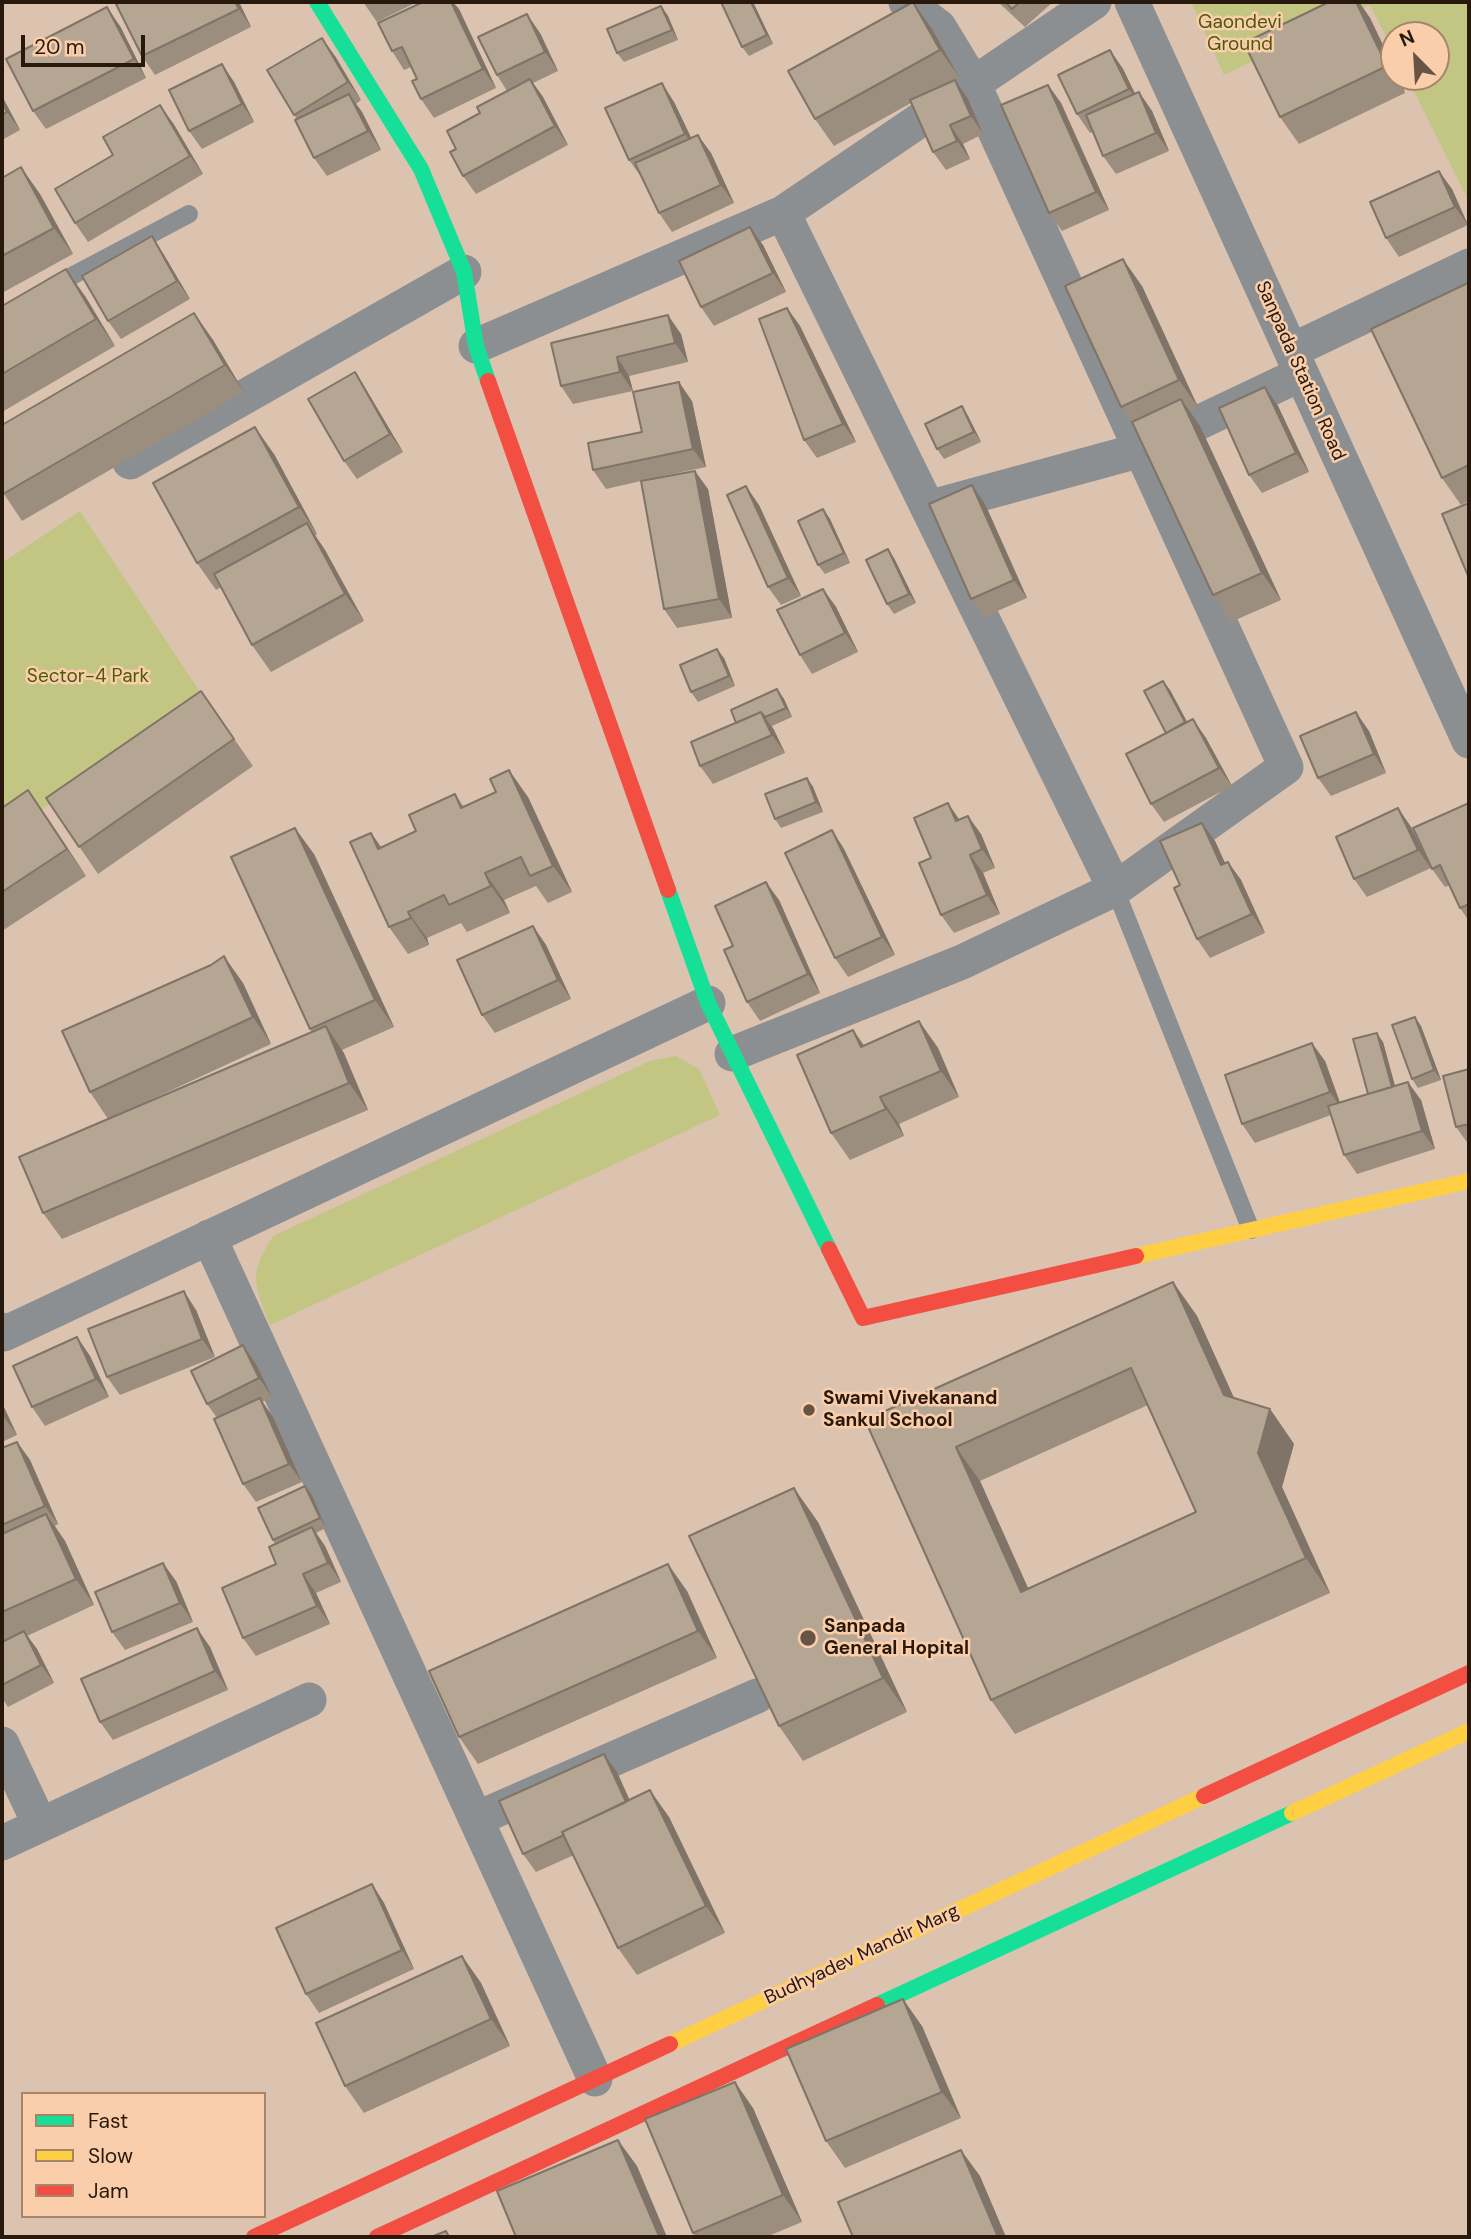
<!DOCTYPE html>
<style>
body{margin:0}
#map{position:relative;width:1471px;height:2239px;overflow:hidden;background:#dbc3b0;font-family:"DM Sans",sans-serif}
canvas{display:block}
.frame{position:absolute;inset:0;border:4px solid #29190c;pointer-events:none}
.legend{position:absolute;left:21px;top:2092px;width:245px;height:126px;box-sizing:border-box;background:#faceaa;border:2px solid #a6866b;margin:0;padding:9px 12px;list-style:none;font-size:21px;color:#29190c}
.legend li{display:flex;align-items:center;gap:14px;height:35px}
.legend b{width:35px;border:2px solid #a6866b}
.north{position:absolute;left:1380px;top:21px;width:70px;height:70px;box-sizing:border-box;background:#faceaa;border:2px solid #a6866b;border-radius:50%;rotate:336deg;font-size:19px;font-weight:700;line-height:28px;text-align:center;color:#29190c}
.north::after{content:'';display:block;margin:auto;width:24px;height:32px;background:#675445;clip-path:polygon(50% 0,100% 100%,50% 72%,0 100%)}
.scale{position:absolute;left:21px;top:35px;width:124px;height:32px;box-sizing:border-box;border:4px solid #29190c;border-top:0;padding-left:9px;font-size:21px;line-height:24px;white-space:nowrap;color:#29190c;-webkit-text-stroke:5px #faceaa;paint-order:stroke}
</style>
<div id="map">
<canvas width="1471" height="2239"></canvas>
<div class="frame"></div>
<ul class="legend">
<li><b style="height:9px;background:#16e098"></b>Fast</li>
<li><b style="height:9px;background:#ffcf43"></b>Slow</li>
<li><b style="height:9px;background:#f24e42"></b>Jam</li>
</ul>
<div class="north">N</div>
<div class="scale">20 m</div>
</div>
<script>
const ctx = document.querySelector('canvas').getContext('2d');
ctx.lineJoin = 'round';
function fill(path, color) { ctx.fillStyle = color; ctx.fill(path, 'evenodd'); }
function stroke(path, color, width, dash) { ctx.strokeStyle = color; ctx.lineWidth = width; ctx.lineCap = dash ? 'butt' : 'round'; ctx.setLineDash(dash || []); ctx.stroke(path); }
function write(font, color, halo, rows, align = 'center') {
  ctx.font = font + ' "DM Sans",sans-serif'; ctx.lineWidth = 5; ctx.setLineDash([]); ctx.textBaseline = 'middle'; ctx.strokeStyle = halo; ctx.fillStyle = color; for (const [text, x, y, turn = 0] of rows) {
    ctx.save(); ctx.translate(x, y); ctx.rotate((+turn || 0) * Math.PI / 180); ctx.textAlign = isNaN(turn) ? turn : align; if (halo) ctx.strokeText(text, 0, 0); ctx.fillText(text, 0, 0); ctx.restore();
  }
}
fill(new Path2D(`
 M1191,2H1469V202L1407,77H1436V35H1394V52L1370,5L1224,75Z
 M80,511L206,701L2,836V563Z
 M676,1056L699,1069L720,1115L270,1325C254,1283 248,1275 273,1236L650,1061Z`), '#c3c583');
stroke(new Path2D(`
 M51,287L189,214
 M1115,889L1251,1230`), '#8c8f91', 18);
stroke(new Path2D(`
 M1132,2L1469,741
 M783,213L1115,889
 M476,346L783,213L1094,2
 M1291,351L1469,266
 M130,462L464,272
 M932,507L1141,450L1301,374
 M732,1054L962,962L1115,889L1286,767L973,83L939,27L906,2
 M209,1237L595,2079
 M2,1330L4,1334L708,1003
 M2,1744L40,1825
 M476,1819L757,1696
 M2,1843L309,1700`), '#8c8f91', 35);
stroke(new Path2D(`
 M317,2L421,169L464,272L476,346L488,381
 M668,890L708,1003L829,1249
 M877,2005L1292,1813`), '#16e098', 16);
stroke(new Path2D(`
 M1136,1256L1469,1181
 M1292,1813L1469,1731
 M670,2044L1204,1796`), '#ffcf43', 16);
stroke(new Path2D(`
 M488,381L668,890
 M829,1249L863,1318L1136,1256
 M1204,1796L1469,1673
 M254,2237L670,2044
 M377,2237L877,2005`), '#f24e42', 16);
fill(new Path2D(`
 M122,2H239L251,27L155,75L142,56Z
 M363,2H417L377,22Z
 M753,2L773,44L749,56L742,47Z
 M913,2L932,29L959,77L946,84L968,99L983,134L963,144L970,159L946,170L933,152L911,103L834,146L815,119Z
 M998,2H1053L1025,27Z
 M1329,2H1359L1370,18L1394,68V77H1398L1405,93L1299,144L1280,117Z
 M661,6L668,16L678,40L624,62L617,53Z
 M459,9L496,88L434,118L421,99L417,79L411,67L404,70L392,51Z
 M120,26L146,78L46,129L33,111Z
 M540,33L558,71L533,83L543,97L568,145L476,194L463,176L456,149L480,113L507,91L497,75Z
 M1110,50L1123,69L1135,94L1139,92L1152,111L1169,151L1116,174L1103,156L1093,132L1090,133L1077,114Z
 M335,56L361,100L356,104L362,112L381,150L327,176L314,158L297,119L294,115Z
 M222,64L234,82L254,122L202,149L189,131Z
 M1048,85L1061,103L1109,210L1062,231L1049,213Z
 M2,96L20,130L2,140Z
 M674,102L691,138L711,153L734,203L672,232L659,213L642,178L629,160Z
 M173,123L203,174L88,242L75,223L113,155Z
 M2,178L40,194L73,254L2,293Z
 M1452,189L1468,225L1399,257L1386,238Z
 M152,236L164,255L190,299L121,339L108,321Z
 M763,245L786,292L714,326L701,307Z
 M1469,285V501L1461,505L1442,478Z
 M1142,286L1198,407L1189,411L1200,426L1281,600L1231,622L1213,595L1135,427L1121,407Z
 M85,296L115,346L2,412V306Z
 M787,308L800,326L856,442L817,458L804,440Z
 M194,313L213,340L244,392L22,521L2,491Z
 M681,334L688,362L629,376L633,391L573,404L561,386L551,343Z
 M355,372L367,391L403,452L357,479L344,461Z
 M1265,387L1278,406L1309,472L1262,493L1249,475Z
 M692,401L706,467L663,476L708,489L732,618L677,628L664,609L641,481L606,489L593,470L642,432Z
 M968,416L981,442L944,459L937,449Z
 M274,454L317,534L315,536L325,550L364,621L271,672L252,645L221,587L216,590L197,563Z
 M972,485L985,504L1027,598L984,617L971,599Z
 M759,505L801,596L781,605L768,587Z
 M823,509L830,519L850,563L825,574L818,565Z
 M894,558L916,603L894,614L887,604Z
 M823,589L836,607L858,652L812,674L800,655Z
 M724,658L735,686L698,702L691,692Z
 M1163,681L1170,690L1187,722L1206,738L1232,786L1164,822L1151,804L1166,733Z
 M777,689L784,699L792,717L772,726L785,753L713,784L700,766L736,723Z
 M201,691L253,766L98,874L46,798Z
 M1369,731L1386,773L1331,796L1318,778Z
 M807,778L813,787L823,812L781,828L775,819Z
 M455,794L464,807L528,797L572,892L548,903L536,886L504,900L510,913L467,932L461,923L427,938L429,945L408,954L389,927L371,833L381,847L416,831Z
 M1469,803V921L1460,908L1450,885L1445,887L1432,869Z
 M2,808L47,817L86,876L2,931Z
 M1398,808L1411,827L1431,868L1367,897L1354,879Z
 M960,819L981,834L995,868L983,873L1000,914L954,933L941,915L931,858Z
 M832,830L844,849L895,955L848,977L835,958Z
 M1215,841L1225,863L1228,862L1241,880L1265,933L1210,958L1197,939L1180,885Z
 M314,854L394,1027L342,1050L368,1110L62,1239L43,1213L108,1119L90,1092L243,983L271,1044L118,1115L312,1032L310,1029Z
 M779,900L820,993L760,1021L747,1002L733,946Z
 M533,926L546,945L571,999L495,1033L482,1015Z
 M919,1021L938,1048L959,1097L899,1124L904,1136L850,1160L831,1133L853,1030L864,1046Z
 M1421,1026L1441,1080L1418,1088L1412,1079Z
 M1383,1042L1395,1086L1421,1100L1435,1149L1357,1174L1344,1155L1331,1115L1255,1143L1242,1124L1325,1061L1340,1103L1368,1094Z
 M1469,1069V1145L1456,1127Z
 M1173,1282L1197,1316L1234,1398L1270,1409L1294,1444L1282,1487L1330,1593L1015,1734L991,1700L865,1420ZM1148,1405L1196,1512L1028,1588L980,1481Z
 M196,1310L215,1357L120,1395L107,1377Z
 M77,1337L90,1356L109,1397L45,1426L32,1407Z
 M243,1345L256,1364L272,1397L262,1402L273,1417L302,1482L256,1502L243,1484L217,1418L207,1404Z
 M2,1403L17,1435L2,1442Z
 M17,1442L30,1460L58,1524L55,1526L65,1541L94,1605L27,1636L37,1649L54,1683L8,1707L2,1698V1530L3,1533H5L2,1527V1448Z
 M312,1495L326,1528L316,1533L325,1546L341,1582L316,1593L330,1624L256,1656L243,1638L276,1564L275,1544L273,1540Z
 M818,1522L907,1712L803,1761L779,1726Z
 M176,1581L193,1622L125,1650L112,1632Z
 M687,1591L717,1658L478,1764L459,1737Z
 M210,1647L228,1690L113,1740L100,1722Z
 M617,1772L629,1800L669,1817L725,1933L637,1975L618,1948L574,1855L536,1872L523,1854Z
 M372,1884L384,1903L414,1969L319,2013L306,1994Z
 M462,1956L481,1983L510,2046L364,2113L345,2086Z
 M922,2026L961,2118L845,2168L826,2141Z
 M753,2108L802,2222L766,2237H696L693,2233Z`), '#9c8e7e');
fill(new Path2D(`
 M235,2H239L251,27L239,9Z
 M451,2H453L459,9L496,88L483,69Z
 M751,2H753L773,44L767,35Z
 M913,2L932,29L959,77L940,50Z
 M1356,2H1359L1370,18L1394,68V76L1387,66Z
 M661,6L668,16L678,40L672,30Z
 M107,7L120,26L146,78L134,59Z
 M527,14L540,33L558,71L545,52Z
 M322,38L335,56L361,100L348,82Z
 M1110,50L1123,69L1142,108L1129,89Z
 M222,64L234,82L254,122L242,104Z
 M1394,77H1398L1405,93Z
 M530,79L543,97L568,145L555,126Z
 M955,80L968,99L983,134L971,116Z
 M662,83L674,102L698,152L685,134Z
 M1048,85L1061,103L1109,210L1096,192Z
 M1139,92L1152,111L1169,151L1156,133Z
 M349,94L362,112L381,150L368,131Z
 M2,96L20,130L7,112L2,102Z
 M160,105L173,123L203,174L190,156Z
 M950,125L963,144L970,159L957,141Z
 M698,135L711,153L734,203L721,185Z
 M21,167L40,194L73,254L54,228Z
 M1439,171L1452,189L1468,225L1455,207Z
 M750,227L763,245L786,292L773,273Z
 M152,236L164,255L190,299L177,281Z
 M1123,259L1142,286L1198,407L1179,380Z
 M66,269L85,296L115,346L96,319Z
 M787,308L800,326L856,442L843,424Z
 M194,313L213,340L244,392L225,365Z
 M668,315L681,334L688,362L675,343Z
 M617,357L629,376L633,391L620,372Z
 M355,372L367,391L403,452L390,434Z
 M679,382L692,401L706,467L693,449Z
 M1265,387L1278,406L1309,472L1296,453Z
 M1181,399L1200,426L1281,600L1262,573Z
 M962,406L968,416L981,442L974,432Z
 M255,427L274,454L317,534L299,507Z
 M695,471L708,489L732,618L719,599Z
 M972,485L985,504L1027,598L1014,580Z
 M746,486L759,505L801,596L788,578Z
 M823,509L830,519L850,563L844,553Z
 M307,523L325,550L364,621L345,594Z
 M888,549L894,558L916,603L909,594Z
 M823,589L836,607L858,652L845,633Z
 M717,649L724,658L735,686L729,676Z
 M1163,681L1170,690L1192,731L1185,722Z
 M777,689L784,699L792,717L786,708Z
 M761,712L774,730L785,753L772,735Z
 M1356,712L1369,731L1386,773L1374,754Z
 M1193,719L1206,738L1232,786L1219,768Z
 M509,770L528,797L572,892L553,866Z
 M807,778L813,787L823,812L816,802Z
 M28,790L47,817L86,876L67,849Z
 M948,803L961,822L956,821Z
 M1398,808L1411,827L1431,868L1418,850Z
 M968,816L981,834L995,868L982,849Z
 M1202,823L1215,841L1234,883L1221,865Z
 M295,828L314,854L394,1027L375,1000Z
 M832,830L844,849L895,955L882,937Z
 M371,833L390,860L378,849Z
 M970,855L983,873L1000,914L987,895Z
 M1228,862L1241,880L1265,933L1252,914Z
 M485,873L504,900L510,913L491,886Z
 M766,882L779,900L820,993L808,974Z
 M408,912L427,938L429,945L411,918Z
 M533,926L546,945L571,999L558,980Z
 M224,956L243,983L271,1044L253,1017Z
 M1415,1017L1421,1026L1441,1080L1434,1070Z
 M919,1021L938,1048L959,1097L941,1071Z
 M326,1026L344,1053L368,1110L349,1083Z
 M853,1030L872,1057L861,1047Z
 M1377,1033L1383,1042L1398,1097L1392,1087Z
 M1312,1043L1325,1061L1343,1111L1330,1092Z
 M1408,1082L1421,1100L1435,1149L1422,1131Z
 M880,1097L899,1124L904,1136L886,1109Z
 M1173,1282L1197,1316L1248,1429L1224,1395Z
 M184,1291L196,1310L215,1357L202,1339Z
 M77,1337L90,1356L109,1397L96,1379Z
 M243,1345L256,1364L272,1397L259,1378Z
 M260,1398L273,1417L302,1482L289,1464Z
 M2,1403L17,1435L4,1417L2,1413Z
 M1270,1409L1294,1444L1282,1487L1330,1593L1306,1558L1258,1453Z
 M17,1442L30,1460L58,1524L45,1506Z
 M956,1447L980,1481L1045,1626L1021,1592Z
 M305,1486L312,1495L326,1528L320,1518Z
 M794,1488L818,1522L907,1712L883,1678Z
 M46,1514L65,1541L94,1605L76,1579Z
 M312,1527L325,1546L341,1582L328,1563Z
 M163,1563L176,1581L193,1622L180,1603Z
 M668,1564L687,1591L717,1658L698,1631Z
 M303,1574L316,1593L330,1624L317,1606Z
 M197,1628L210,1647L228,1690L215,1671Z
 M24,1631L37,1649L54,1683L41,1665Z
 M604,1754L617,1772L641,1825L628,1806Z
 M650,1790L669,1817L725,1933L706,1906Z
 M372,1884L384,1903L414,1969L402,1950Z
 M462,1956L481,1983L510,2046L491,2019Z
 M903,1999L922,2026L961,2118L942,2092Z
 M735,2082L753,2108L802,2222L783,2195Z
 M618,2140L637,2166L667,2237H659V2236Z
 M961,2150L980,2176L1006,2237H998Z`), '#7f7467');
const building = new Path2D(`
 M122,2H235L239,9L142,56L116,4Z
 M423,2H451L483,69L421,99L412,81L417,79L402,47L392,51L378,23Z
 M721,2H751L767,35L742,47Z
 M913,2L940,50L815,119L788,71Z
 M1005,2H1020L1012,9Z
 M1329,2H1356L1387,66L1280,117L1244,43Z
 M661,6L672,30L617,53L607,29Z
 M107,7L134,59L33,111L6,59Z
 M527,14L545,52L497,75L478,37Z
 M322,38L348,82L294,115L267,70Z
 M1110,50L1129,89L1077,114L1058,75Z
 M222,64L242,104L189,131L169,90Z
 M530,79L555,126L463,176L450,152L456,149L447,131L480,113L477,107Z
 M955,80L971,116L950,125L957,141L933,152L910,100Z
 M662,83L685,134L629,160L605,108Z
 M1048,85L1096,192L1049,213L1001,105Z
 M1139,92L1156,133L1103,156L1086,115Z
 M349,94L368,131L314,158L295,120Z
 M2,102L7,112L2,115Z
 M160,105L190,156L75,223L55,189L113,155L103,137Z
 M698,135L721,185L659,213L635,163Z
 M21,167L54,228L2,256V178Z
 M1439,171L1455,207L1386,238L1370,202Z
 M750,227L773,273L701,307L679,261Z
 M152,236L177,281L108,321L82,276Z
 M1123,259L1179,380L1121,407L1065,286Z
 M66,269L96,319L2,374V306Z
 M1468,283L1469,287V465L1442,478L1371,329Z
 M787,308L843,424L804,440L759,319Z
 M194,313L225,365L3,494L2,491V425Z
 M668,315L675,343L617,357L620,372L561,386L551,343Z
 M355,372L390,434L344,461L308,399Z
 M679,382L693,449L593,470L588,443L642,432L633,392Z
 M1265,387L1296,453L1249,475L1219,408Z
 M1181,399L1262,573L1213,595L1132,422Z
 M962,406L974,432L937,449L925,424Z
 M255,427L299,507L197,563L153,483Z
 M695,471L719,599L664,609L641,481Z
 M972,485L1014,580L971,599L929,504Z
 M746,486L788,578L768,587L727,495Z
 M1469,503V578L1442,514Z
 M823,509L844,553L818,565L798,521Z
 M307,523L345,594L252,645L214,574Z
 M888,549L909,594L887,604L866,560Z
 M823,589L845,633L800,655L777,610Z
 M717,649L729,676L691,692L680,665Z
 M1163,681L1185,722L1166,733L1144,691Z
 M777,689L786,708L765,717L761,712L736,723L731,710Z
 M201,691L234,739L79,847L46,798Z
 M761,712L772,735L700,766L691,742Z
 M1356,712L1374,754L1318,778L1300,736Z
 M1193,719L1219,768L1151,804L1126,754Z
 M509,770L553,866L530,876L521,857L485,873L491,886L449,905L444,895L408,912L411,918L389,927L350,842L371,833L378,849L416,831L409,815L455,794L461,808L496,792L490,779Z
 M807,778L816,802L775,819L765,794Z
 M28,790L67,849L2,892V808Z
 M948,803L956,821L968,816L982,849L970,855L987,895L941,915L919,863L931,858L914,818Z
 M1469,803V904L1460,908L1440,865L1432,869L1413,828Z
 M1398,808L1418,850L1354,879L1336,837Z
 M1202,823L1221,865L1228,862L1252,914L1197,939L1174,888L1180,885L1160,841Z
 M295,828L375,1000L310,1029L231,857Z
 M832,830L882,937L835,958L785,853Z
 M766,882L808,974L747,1002L724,950L733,946L715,906Z
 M533,926L558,980L482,1015L457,960Z
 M224,956L253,1017L90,1092L62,1031L211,965Z
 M1415,1017L1434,1070L1412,1079L1392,1025Z
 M919,1021L941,1071L880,1097L886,1109L831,1133L797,1055L853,1030L861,1047Z
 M326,1026L349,1083L43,1213L19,1157Z
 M1377,1033L1392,1087L1368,1094L1353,1039Z
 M1312,1043L1330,1092L1242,1124L1225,1075Z
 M1469,1069V1124L1456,1127L1443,1076Z
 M1408,1082L1422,1131L1344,1155L1328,1106Z
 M1173,1282L1224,1395L1270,1409L1258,1453L1306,1558L991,1700L865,1420ZM1131,1368L1196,1512L1021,1592L956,1447Z
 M184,1291L202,1339L107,1377L88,1329Z
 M77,1337L96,1379L32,1407L13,1366Z
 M243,1345L259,1378L207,1404L191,1371Z
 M260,1398L289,1464L243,1484L214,1419Z
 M17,1442L45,1506L2,1525V1448Z
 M305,1486L320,1518L273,1540L258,1508Z
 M794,1488L883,1678L779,1726L689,1536Z
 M46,1514L76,1579L2,1612V1534Z
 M312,1527L328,1563L303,1574L317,1606L243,1638L222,1588L276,1564L269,1547Z
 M163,1563L180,1603L112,1632L95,1592Z
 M668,1564L698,1631L459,1737L429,1671Z
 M197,1628L215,1671L100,1722L81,1679Z
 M24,1631L41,1665L2,1685V1642Z
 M604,1754L626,1802L562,1832L564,1835L523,1854L499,1801Z
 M650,1790L706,1906L618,1948L562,1832Z
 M372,1884L402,1950L306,1994L276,1928Z
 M462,1956L491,2019L345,2086L316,2023Z
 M903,1999L942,2092L826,2141L786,2049Z
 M735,2082L783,2195L693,2233L645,2119Z
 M618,2140L659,2236L656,2237H516L497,2191Z
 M961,2150L998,2237H853L838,2202Z
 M446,2231L449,2237H431Z`);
fill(building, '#b5a593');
stroke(building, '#7f7467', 2);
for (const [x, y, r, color] of [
 [809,1410,7,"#675445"],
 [808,1638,9,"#675445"]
]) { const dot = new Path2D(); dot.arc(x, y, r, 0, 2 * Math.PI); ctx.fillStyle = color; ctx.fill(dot); stroke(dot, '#faceaa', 2.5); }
write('19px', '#4c5a0b', '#faceaa', [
 ["Gaondevi",1240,23],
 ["Ground",1240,45],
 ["Sector-4 Park",88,677]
]);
write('19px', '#29190c', '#faceaa', [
 ["Sanpada Station Road",1300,371,66],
 ["Budhyadev Mandir Marg",862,1955,-25]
]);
write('bold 19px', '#29190c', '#faceaa', [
 ["Swami Vivekanand",823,1399],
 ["Sankul School",823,1421],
 ["Sanpada",824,1627],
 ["General Hopital",824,1649]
], 'left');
</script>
